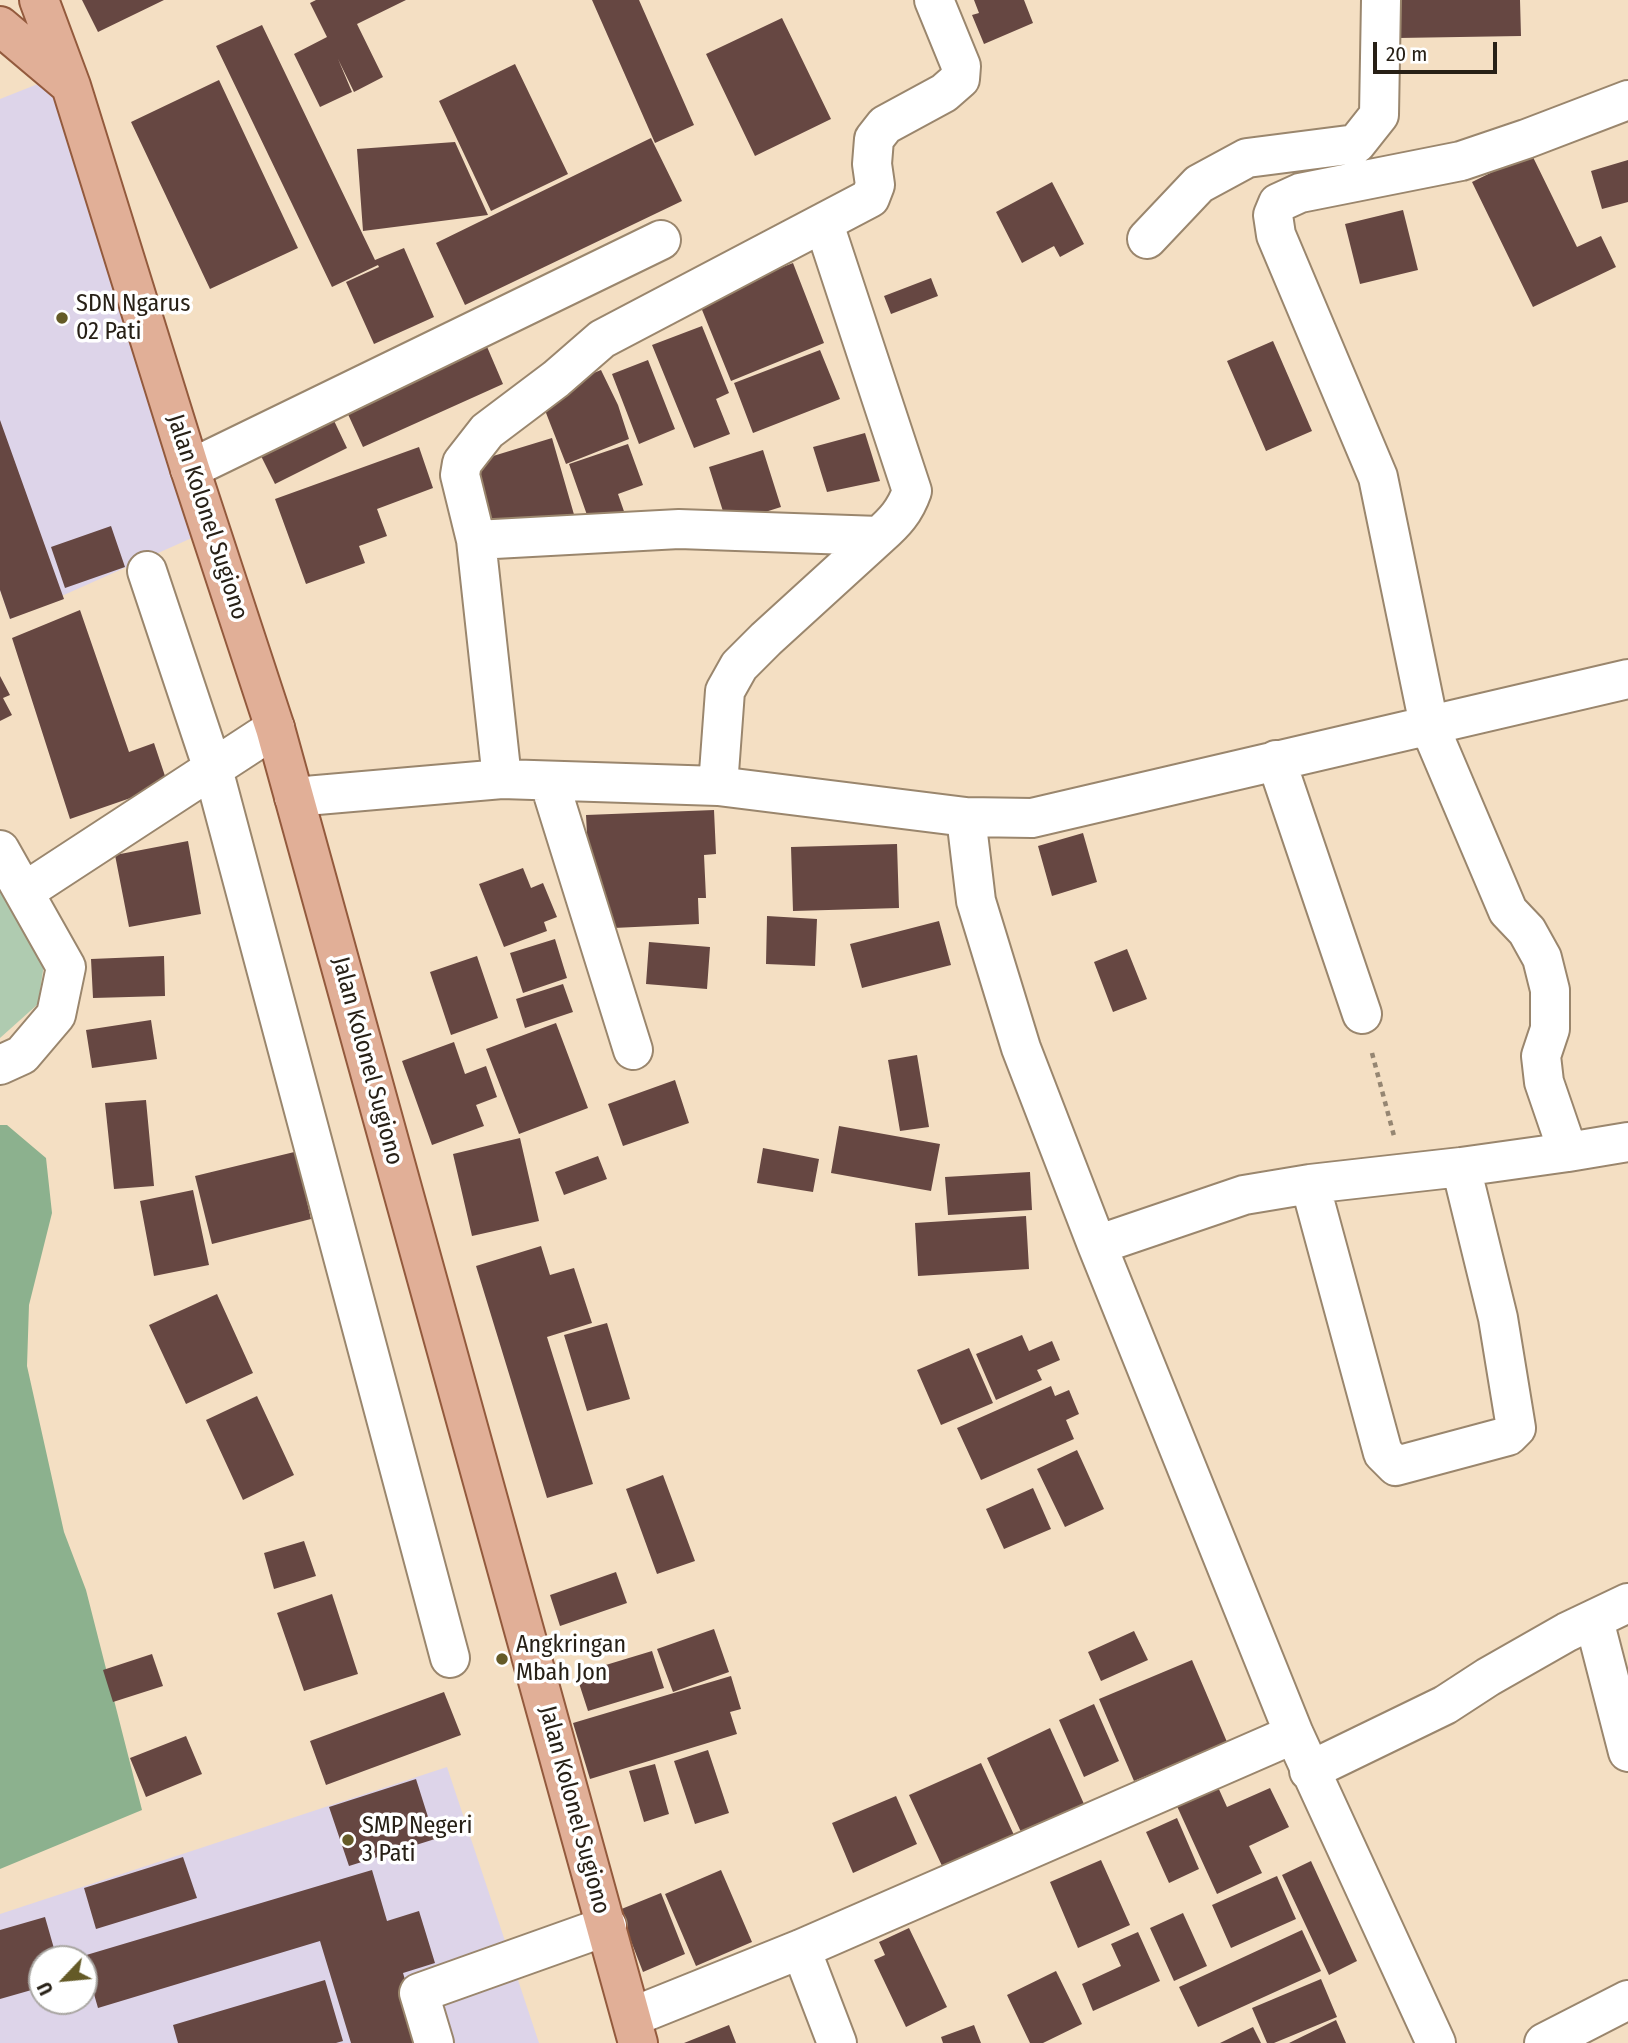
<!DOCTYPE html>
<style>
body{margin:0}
#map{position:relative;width:1628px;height:2043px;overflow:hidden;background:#f4dfc3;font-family:"Fira Sans Condensed",sans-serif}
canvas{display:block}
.north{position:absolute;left:28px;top:1945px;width:70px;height:70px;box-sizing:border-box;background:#fff;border:2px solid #a9a6a2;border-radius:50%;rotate:244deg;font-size:19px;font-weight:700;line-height:28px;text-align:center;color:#272016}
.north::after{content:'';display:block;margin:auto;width:24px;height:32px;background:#645a27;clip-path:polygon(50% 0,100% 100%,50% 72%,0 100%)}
.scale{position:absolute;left:1373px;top:42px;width:124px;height:32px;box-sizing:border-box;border:4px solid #272016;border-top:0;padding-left:9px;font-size:21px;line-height:24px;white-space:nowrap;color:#272016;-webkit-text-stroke:5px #fff;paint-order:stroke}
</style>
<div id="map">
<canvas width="1628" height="2043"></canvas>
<div class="north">U</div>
<div class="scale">20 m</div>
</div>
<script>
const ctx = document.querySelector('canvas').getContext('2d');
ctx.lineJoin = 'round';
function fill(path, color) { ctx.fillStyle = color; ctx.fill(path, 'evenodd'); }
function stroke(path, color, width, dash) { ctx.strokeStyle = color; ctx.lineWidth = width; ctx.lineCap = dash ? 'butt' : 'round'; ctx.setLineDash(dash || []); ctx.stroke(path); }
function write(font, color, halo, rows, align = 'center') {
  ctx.font = font + ' "Fira Sans Condensed",sans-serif'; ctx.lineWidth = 7; ctx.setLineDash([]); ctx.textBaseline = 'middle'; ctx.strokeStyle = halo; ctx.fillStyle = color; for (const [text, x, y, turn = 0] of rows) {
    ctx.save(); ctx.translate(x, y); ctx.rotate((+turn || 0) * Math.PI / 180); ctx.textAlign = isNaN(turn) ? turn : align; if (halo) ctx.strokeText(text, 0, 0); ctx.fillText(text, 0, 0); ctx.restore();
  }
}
fill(new Path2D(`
 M48,80L194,537L10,619L0,590V99Z
 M447,1767L539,2043H0V1914ZM42,1959H84V2001H42Z`), '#ddd4e9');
fill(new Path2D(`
 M0,881L44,964L38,1004L0,1038Z`), '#afcbb0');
fill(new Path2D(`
 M0,1125H7L46,1158L52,1213L29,1305L27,1366L64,1532L86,1590L142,1810L0,1869Z`), '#8cb18e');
fill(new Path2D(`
 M82,0H164L98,32Z
 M316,0H406L357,24L383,77L354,92L338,59L352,92L320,107L294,54L327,37L310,3Z
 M592,0H639L694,125L655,143Z
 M974,0H1024L1033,23L984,44L972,15L979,13Z
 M1397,0H1520L1521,36L1398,38Z
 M782,18L831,119L755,156L706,54Z
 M262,25L375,260L404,248L434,317L374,344L346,282L379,267L378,265L332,287L216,46Z
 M515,64L568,174L491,211L439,101Z
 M219,80L298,248L210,289L131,122Z
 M651,138L682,201L465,305L436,243Z
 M455,142L488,215L363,231L357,149Z
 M1531,153L1577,247L1601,236L1616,267L1533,307L1472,182Z
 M1628,160V202L1602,209L1591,171Z
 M1052,182L1084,244L1060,257L1054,246L1022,263L996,212Z
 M1403,210L1418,270L1360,284L1345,224Z
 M793,263L824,343L731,381L698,300Z
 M931,278L938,296L891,314L884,296Z
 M702,326L729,393L716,399L730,434L694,448L652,345Z
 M482,335L503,384L363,447L341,399Z
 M1273,341L1312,431L1266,451L1227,361Z
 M820,350L840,399L753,433L734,383Z
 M648,360L675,429L639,444L612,374Z
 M601,370L618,405L629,439L566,464L539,395Z
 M327,406L347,448L275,484L254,442Z
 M0,420L64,599L10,619L0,590Z
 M865,433L880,481L827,492L813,447Z
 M552,438L575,518L494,533L467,464Z
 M628,444L643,485L618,494L627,520L593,532L569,464Z
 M419,447L433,488L377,509L387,536L359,546L365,563L306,584L275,499Z
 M763,450L781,507L727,524L709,467Z
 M111,526L125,567L65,588L51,547Z
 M80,610L129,752L154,743L168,785L70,819L12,638Z
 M0,676L10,695L3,698L12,715L0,721Z
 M714,810L716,854L704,855L706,898H698L699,924L592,929L586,815Z
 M1083,833L1097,882L1052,896L1038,846Z
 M188,841L201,914L129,927L115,855Z
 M897,844L899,908L793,911L791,847Z
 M523,868L531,888L543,883L557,917L544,922L547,931L504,947L479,884Z
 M767,916L817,919L815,966L766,964Z
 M939,921L951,965L862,988L850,944Z
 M555,939L567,978L523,993L510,953Z
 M649,942L710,947L707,989L646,984Z
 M1127,949L1147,999L1113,1012L1094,962Z
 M164,956L165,996L93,998L91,959Z
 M477,956L498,1018L451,1035L430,972Z
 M563,984L573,1012L525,1028L516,999Z
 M151,1020L157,1059L92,1068L86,1030Z
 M556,1023L588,1108L519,1134L486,1049Z
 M454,1042L465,1074L486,1066L497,1097L476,1105L484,1126L432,1145L402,1061Z
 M917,1055L929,1127L900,1131L888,1060Z
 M675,1080L689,1123L623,1146L608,1104Z
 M146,1100L154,1186L114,1189L105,1103Z
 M839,1126L940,1144L931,1191L831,1173Z
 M520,1138L539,1221L472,1236L453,1154Z
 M315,1147L326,1192L306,1197L311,1219L212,1244L195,1176Z
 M763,1148L819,1159L813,1192L757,1183Z
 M598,1156L607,1179L564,1195L555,1172Z
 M1030,1172L1032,1210L948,1215L945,1177Z
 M193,1190L209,1265L154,1276L140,1201Z
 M1026,1216L1029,1269L918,1276L915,1223Z
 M541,1246L550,1275L574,1268L592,1323L547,1337L593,1484L547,1498L476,1266Z
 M217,1294L253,1373L186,1404L149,1325Z
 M607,1323L630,1399L587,1411L564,1335Z
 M1022,1335L1029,1351L1052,1341L1060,1360L1037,1370L1042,1380L996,1400L976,1354Z
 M969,1348L993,1403L941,1425L917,1370Z
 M1051,1386L1055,1396L1069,1390L1079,1414L1066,1420L1074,1439L981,1480L957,1428Z
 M257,1396L294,1475L243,1500L206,1420Z
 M1077,1450L1104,1509L1065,1527L1037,1469Z
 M663,1475L695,1561L657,1574L626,1489Z
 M1033,1488L1051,1529L1004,1549L986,1509Z
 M304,1541L316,1576L274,1589L264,1553Z
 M616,1572L627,1603L560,1626L550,1595Z
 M332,1594L358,1674L304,1691L277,1613Z
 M714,1629L729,1672L673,1692L657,1649Z
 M1134,1631L1148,1660L1101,1681L1088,1652Z
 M652,1651L664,1688L588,1711L576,1674Z
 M152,1654L163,1686L113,1702L103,1670Z
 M1192,1660L1227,1742L1134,1781L1099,1699Z
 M731,1676L741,1709L730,1712L737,1734L590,1779L573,1723Z
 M444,1692L461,1735L326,1785L310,1741Z
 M1094,1704L1119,1761L1084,1777L1059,1720Z
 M1050,1728L1084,1804L1021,1832L987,1758Z
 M186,1736L202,1774L146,1797L130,1758Z
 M708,1750L729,1813L695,1824L674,1761Z
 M981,1763L1014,1835L943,1868L909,1795Z
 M655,1764L669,1814L644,1822L629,1771Z
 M416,1779L435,1839L349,1866L329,1807Z
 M1217,1785L1227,1807L1270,1788L1289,1827L1249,1846L1262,1873L1217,1894L1176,1804Z
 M896,1796L917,1844L853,1873L832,1823Z
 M1177,1818L1199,1869L1169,1883L1146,1832Z
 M183,1857L197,1898L96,1929L84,1888Z
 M1101,1860L1130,1925L1078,1948L1050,1882Z
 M1311,1861L1357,1961L1329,1975L1282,1875Z
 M372,1870L387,1921L419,1911L435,1963L403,1973L424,2043H351L320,1941L98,2008L83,1956Z
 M721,1870L752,1942L696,1966L665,1894Z
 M1277,1876L1296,1919L1231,1948L1212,1905Z
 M661,1893L685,1954L643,1972L619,1910Z
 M1183,1913L1207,1966L1174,1981L1150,1928Z
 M45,1917L57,1959H42V1987L0,1999V1930Z
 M909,1928L947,2007L906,2027L874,1960L885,1955L879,1942Z
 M1302,1930L1321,1971L1198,2027L1179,1987Z
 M1138,1932L1160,1981L1093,2011L1082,1984L1121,1966L1111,1944Z
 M1056,1971L1082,2024L1043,2043H1030L1007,1995Z
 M1321,1979L1337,2017L1274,2043H1267L1252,2008Z
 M325,1980L343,2041L336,2043H178L173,2025Z
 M1336,2020L1346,2043H1289Z
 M729,2025L736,2043H684Z
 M974,2025L981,2043H943L941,2037Z
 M1253,2027L1261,2043H1220Z`), '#664742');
const minor = new Path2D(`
 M1628,100L1526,139L1461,161L1300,193L1278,203L1273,215L1276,235L1378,477L1429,725L1508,911L1527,931L1542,958L1550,990V1029L1541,1056L1544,1082L1568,1152L1628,1142
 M1147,239L1199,184L1247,158L1356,144L1379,115L1381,0
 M190,469L661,240
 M476,540L679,529L879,536C895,522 905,511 912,491L824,224
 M147,571L213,769L450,1658
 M1276,760L1362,1014
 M502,779L476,540L460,475L462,463L487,431L556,379L602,339L870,198L875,185L872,164L874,139L885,125L944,93L960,79L961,66L934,0
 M549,781L633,1050
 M718,786L725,691L739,666L766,639L879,536
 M294,797L502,779L718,786L966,817L1032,818L1628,679
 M966,817L976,901L1021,1048L1097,1245L1294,1734L1436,2043
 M0,850L66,967L56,1015L22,1055L0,1065
 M24,892L275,728
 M1310,1184L1383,1453L1396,1466L1508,1436L1516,1428L1498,1318L1461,1167
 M1097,1245L1244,1195L1310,1184L1461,1167L1568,1152
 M1594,1620L1628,1752
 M1309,1771L1445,1705L1488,1677L1567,1632L1628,1603
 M801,1949L837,2043
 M632,2017L801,1949L1294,1734
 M434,2043L419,1993L607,1926
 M1544,2043L1628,2000`);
const major = new Path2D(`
 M39,0L71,86L190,469L275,728L638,2043
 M0,26L70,85`);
stroke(minor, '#9a866d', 42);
stroke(major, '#935a3d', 42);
stroke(new Path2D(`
 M1372,1053L1394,1136`), '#958672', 4.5, [5, 5]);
stroke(minor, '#fff', 38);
stroke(major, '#e1af97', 38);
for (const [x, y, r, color] of [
 [62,318,7,"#645a27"],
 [502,1659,7,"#645a27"],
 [348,1840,7,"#645a27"]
]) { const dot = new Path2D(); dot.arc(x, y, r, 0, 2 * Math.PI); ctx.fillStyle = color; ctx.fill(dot); stroke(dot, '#fff', 2.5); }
write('24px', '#272016', '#fff', [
 ["SDN Ngarus",76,304],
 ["02 Pati",76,332],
 ["Angkringan",516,1645],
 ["Mbah Jon",516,1673],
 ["SMP Negeri",362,1826],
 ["3 Pati",362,1854]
], 'left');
write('24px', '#272016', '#fff', [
 ["Jalan Kolonel Sugiono",207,517,72],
 ["Jalan Kolonel Sugiono",367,1061,75],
 ["Jalan Kolonel Sugiono",574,1810,75]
]);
</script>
